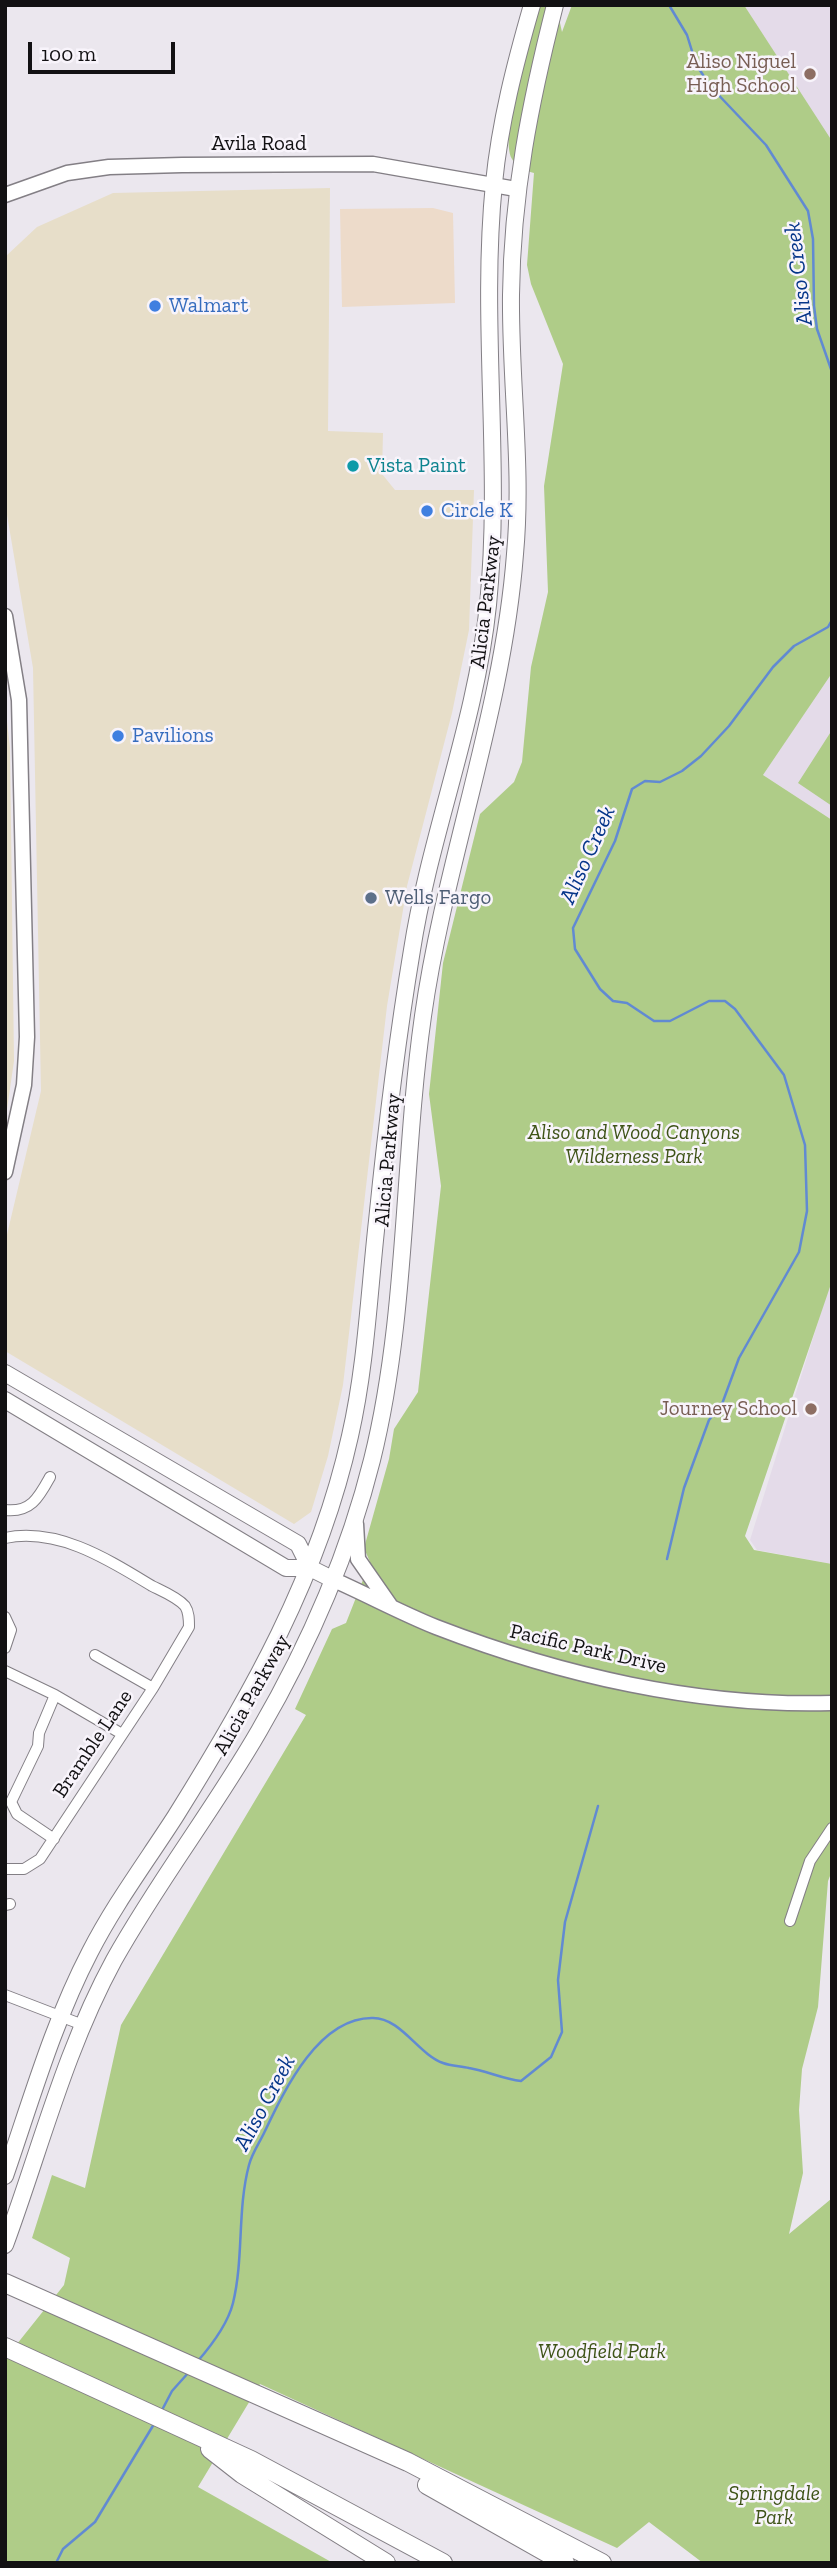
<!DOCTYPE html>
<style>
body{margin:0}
#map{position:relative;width:837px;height:2568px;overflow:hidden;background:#ebe7ee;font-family:"Zilla Slab",serif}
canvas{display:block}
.frame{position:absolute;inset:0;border:7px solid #121113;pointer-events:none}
.scale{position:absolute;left:28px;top:42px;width:147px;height:32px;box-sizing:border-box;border:4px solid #121113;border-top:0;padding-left:9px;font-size:21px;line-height:24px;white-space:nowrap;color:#121113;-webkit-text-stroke:5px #f8f4fb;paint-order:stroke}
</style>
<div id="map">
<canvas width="837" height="2568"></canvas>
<div class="frame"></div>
<div class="scale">100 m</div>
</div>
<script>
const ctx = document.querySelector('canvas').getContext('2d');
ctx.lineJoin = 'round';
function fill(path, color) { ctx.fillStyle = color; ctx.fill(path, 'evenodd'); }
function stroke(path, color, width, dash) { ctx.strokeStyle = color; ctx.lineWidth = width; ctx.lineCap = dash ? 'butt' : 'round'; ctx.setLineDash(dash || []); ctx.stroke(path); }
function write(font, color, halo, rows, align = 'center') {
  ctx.font = font + ' "Zilla Slab",serif'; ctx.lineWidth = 5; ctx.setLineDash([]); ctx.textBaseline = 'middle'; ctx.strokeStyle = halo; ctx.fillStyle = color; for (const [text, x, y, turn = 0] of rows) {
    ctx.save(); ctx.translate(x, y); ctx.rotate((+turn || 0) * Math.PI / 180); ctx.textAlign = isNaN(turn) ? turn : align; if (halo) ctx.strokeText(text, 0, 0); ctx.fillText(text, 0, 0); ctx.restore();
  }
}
fill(new Path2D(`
 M330,188L328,431L383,433L382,474L395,490H474L469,630L452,713L407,886L387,1006L343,1385L328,1456L311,1512L294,1524L5,1351V1243L41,1091L33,668L5,503V257L37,227L113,193Z
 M5,704L10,748L14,1061L5,1123Z`), '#e7dec9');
fill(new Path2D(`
 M433,208L453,213L455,303L342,307L340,209Z`), '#eddbca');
fill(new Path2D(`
 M744,5H832V143Z
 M832,671V820L763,775Z
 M832,1277V1564L757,1550L750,1540Z`), '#e4dbe9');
fill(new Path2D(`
 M536,5H556L562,32L572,5H744L832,141V673L763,775L832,820V1281L745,1536L754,1550L832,1564V1871L828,1881L818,2007L802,2069L799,2110L803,2173L789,2234L831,2199L832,2194V2563H703L649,2522L617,2548L260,2384L198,2487L333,2563H5V2359L64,2285L70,2258L32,2238L52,2175L85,2188L121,2025L306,1715L295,1709L332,1629L346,1623L370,1562L364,1548L389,1459L394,1429L418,1392L441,1186L429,1094L443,963L480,814L514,782L522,762L531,667L548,592L544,486L563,364L531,284L527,265L534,173C524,170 517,168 512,159C499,135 529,35 536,5Z
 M832,730V806L798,783Z`), '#afcc88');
stroke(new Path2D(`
 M669,5L687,35L696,64L710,86L766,145L808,211L813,239L814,306L817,329L832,372
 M667,1559L684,1488L709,1420L722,1404L739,1358L799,1252L807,1211L805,1145L784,1075L735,1009L725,1001H709L670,1021H654L627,1003L613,1001L600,989L575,949L573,928L615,841L632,789L645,781L660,782L682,771L701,756L729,726L773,667L794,646L828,627L832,620
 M197,2362C211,2346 228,2323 233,2303C244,2258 237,2210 249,2165C252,2153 260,2142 265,2131C285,2089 319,2017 373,2018C401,2018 418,2054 443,2063C451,2066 461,2066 469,2068C487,2071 503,2079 521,2081L551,2057L562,2032L558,1980L565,1922L598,1806
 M161,2412L172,2391L189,2372
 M56,2563L63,2549L95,2522L154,2424`), '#618ad2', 2.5);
const street = new Path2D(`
 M5,1510C31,1513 39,1497 50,1477
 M5,1538C58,1527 109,1560 152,1586C162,1591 177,1597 185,1606C189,1612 189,1619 189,1627L153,1688L40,1859L24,1869H5
 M5,1617L11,1630L5,1648
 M95,1655L153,1688
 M5,1671L55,1695L122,1734
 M54,1839L17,1814L11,1802L38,1746L39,1733L55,1695
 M5,1905L10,1904
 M790,1921L810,1861L832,1828
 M5,1995L83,2025`);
const secondary = new Path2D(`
 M5,195L67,173L109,167L182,165L373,164L516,189
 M5,616L19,700L27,1037L24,1085L5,1172
 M356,1524L358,1559L390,1605
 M334,1580C368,1595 401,1613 436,1627C560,1675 698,1707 832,1703`);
const primary = new Path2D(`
 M5,1373L298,1544L310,1568
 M5,1400L286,1568H310L334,1580
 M5,2176C31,2101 53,2023 90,1952C114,1905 146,1862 175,1817C250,1697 319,1576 350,1436C366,1366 369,1293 377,1221C386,1131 397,1040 412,950C430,834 476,723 488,605C502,465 480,323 494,183C500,122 515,64 532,5
 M5,2245C40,2150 65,2050 114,1960C158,1881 214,1809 259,1731C309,1645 348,1556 372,1460C408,1315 402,1163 423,1016C445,860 503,712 515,554C523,468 510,382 511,295C512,194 530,103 555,5`);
const highway = new Path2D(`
 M5,2283L408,2462L602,2563
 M5,2347L251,2460L443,2563
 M210,2449L242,2474L386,2563
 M427,2485L565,2563`);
stroke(street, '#837f85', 12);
stroke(secondary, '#837f85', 17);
stroke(primary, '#837f85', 18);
stroke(highway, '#837f85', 20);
stroke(street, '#fff', 10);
stroke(secondary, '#fff', 14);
stroke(primary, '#fff', 16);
stroke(highway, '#fff', 18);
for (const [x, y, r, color] of [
 [810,74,7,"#8d6e63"],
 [155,306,7,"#3f7fe0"],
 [353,466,7,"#0f9aa8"],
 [427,511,7,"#3f7fe0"],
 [118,736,7,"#3f7fe0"],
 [371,898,7,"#5c6f8a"],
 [811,1409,7,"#8d6e63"]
]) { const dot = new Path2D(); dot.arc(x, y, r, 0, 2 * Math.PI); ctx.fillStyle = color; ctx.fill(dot); stroke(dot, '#f8f4fb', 2.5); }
write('21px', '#785e54', '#f8f4fb', [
 ["Aliso Niguel",796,62],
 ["High School",796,86],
 ["Journey School",797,1409]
], 'right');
write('21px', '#121113', '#f8f4fb', [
 ["Avila Road",259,144],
 ["Alicia Parkway",486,602,-83],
 ["Alicia Parkway",388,1160,-85],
 ["Pacific Park Drive",588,1649,13],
 ["Alicia Parkway",252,1695,-61],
 ["Bramble Lane",93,1744,-56]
]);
write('21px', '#366cbe', '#f8f4fb', [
 ["Walmart",169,306],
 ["Circle K",441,511],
 ["Pavilions",132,736]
], 'left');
write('21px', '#0d838f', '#f8f4fb', [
 ["Vista Paint",367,466]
], 'left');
write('21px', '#4e5e75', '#f8f4fb', [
 ["Wells Fargo",385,898]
], 'left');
write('italic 21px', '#3e5317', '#f8f4fb', [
 ["Aliso and Wood Canyons",634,1133],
 ["Wilderness Park",634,1157],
 ["Woodfield Park",602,2352],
 ["Springdale",774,2494],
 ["Park",774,2518]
]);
write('italic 23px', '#053589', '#f8f4fb', [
 ["Aliso Creek",799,274,-97],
 ["Aliso Creek",588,855,-66],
 ["Aliso Creek",265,2103,-62]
]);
</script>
